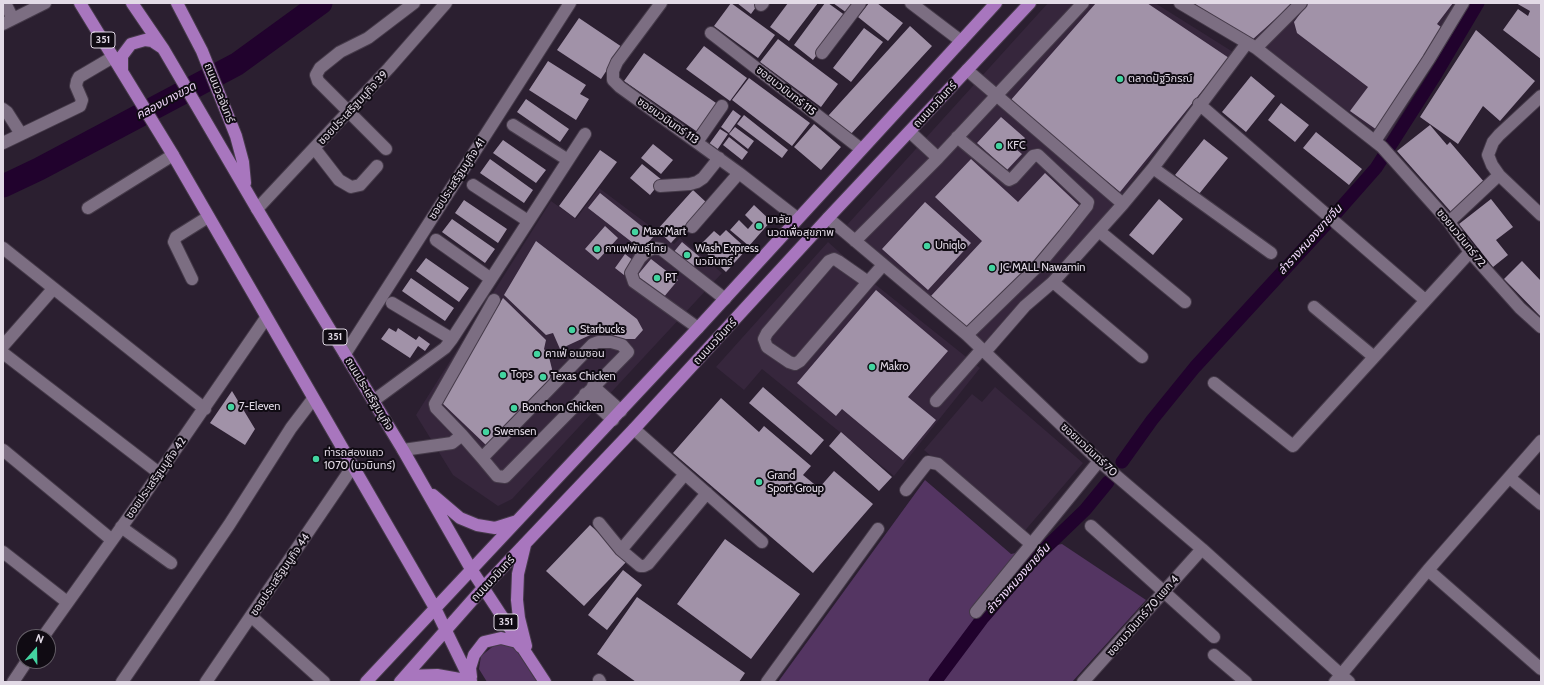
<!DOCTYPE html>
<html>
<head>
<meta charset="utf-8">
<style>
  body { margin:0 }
  #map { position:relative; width:1544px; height:685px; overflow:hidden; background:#2b1f30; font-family:Cabin,sans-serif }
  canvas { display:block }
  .frame { position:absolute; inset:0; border:4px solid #e2dae6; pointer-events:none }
  .north { position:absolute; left:16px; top:629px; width:40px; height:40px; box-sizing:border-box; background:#100b13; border:1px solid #645e67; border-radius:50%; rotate:20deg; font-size:11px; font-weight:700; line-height:16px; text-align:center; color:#e2dae6 }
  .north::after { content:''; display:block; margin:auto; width:14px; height:18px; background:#43d4a0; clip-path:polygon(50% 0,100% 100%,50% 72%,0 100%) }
</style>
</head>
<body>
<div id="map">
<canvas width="1544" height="685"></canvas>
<div class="frame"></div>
<div class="north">N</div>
</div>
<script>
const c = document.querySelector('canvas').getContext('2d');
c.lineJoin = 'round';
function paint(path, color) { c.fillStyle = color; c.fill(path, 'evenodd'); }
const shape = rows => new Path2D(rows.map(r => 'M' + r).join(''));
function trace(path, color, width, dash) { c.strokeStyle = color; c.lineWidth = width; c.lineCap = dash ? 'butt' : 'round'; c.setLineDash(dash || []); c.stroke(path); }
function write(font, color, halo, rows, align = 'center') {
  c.font = font + ' Cabin,"Noto Sans Thai",sans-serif'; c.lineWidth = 4; c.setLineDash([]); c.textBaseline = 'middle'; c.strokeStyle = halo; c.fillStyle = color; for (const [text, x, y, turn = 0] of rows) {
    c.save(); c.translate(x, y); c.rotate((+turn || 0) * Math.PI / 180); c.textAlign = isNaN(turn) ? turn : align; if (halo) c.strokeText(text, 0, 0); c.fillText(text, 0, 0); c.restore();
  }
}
const built = shape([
  [1048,3,1155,3,1233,52,1116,202,1052,279,984,345,847,225],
  [1191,3,1470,3,1386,140,1262,46],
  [599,188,674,244,680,238,722,273,512,499,498,506,453,475,416,415,551,201,576,219],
  [828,242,876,285,980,368,894,476,762,369,744,390,716,367],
  [995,387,1083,463,1022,534,924,450,972,394,982,402]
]);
const green = shape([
  [925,480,1011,554,1062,544,1146,600,1072,682,778,682],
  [504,642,515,648,537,682,487,682,479,669,481,656,496,644]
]);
const canal = shape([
  [1122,462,1152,420,1195,367,1330,220,1376,168,1436,74,1478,3],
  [935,682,982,619,1033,560,1085,510,1108,482]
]);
const river = shape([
  [3,186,39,169,237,64,321,3]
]);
const building = shape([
  [731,3,775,35,758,58,714,26],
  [737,3,759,3,751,14],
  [788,3,818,3,789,41,770,27],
  [825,3,828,3,846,16,813,60,794,45],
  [833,3,855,3,847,13],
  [869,3,877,3,903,23,888,41,858,17],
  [1096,3,1147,3,1229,58,1120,192,1010,101],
  [1193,3,1293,3,1252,40],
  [1308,3,1453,3,1437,24,1445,30,1377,130,1350,111,1368,87,1297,33,1294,22],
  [1516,3,1541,3,1541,59,1503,30,1518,9,1528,16,1530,11],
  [579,18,622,47,601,79,557,50],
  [910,26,932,46,850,135,828,116],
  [864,28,883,42,851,82,833,68],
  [1476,30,1535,81,1500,121,1483,106,1458,144,1420,117],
  [778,39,838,84,821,107,760,62],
  [704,46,747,78,730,101,686,69],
  [644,53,719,105,699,133,624,81],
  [548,61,586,85,580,94,589,99,576,120,529,90],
  [1251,76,1275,96,1246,132,1222,112],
  [749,78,810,123,792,146,732,100],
  [526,99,569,129,560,142,517,112],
  [1281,103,1309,125,1295,142,1268,120],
  [733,110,741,116,729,133,721,127],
  [744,115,788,150,782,158,737,124],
  [1001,117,1025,138,1016,149,1022,154,1007,170,977,143],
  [814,124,841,147,821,170,794,147],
  [1430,125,1447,145,1450,142,1485,183,1452,213,1397,151],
  [735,127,754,141,748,149,729,134],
  [720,129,728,134,715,153,707,147],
  [1316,132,1362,169,1349,185,1303,148],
  [729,137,748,152,742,160,723,145],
  [1204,139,1228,158,1199,194,1175,175],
  [503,140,546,170,536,183,493,153],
  [653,144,673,160,661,174,641,158],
  [600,150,617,162,575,218,559,206],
  [490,159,533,190,524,203,480,173],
  [971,159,1018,202,1045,173,1083,209,970,331,931,296,982,241,935,197],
  [642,164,662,180,650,195,630,178],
  [693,190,707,203,671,243,657,230],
  [600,193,654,236,642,250,588,208],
  [1159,199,1183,219,1153,255,1129,235],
  [1491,199,1513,227,1496,240,1508,255,1493,267,1459,224],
  [464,200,507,229,498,243,455,213],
  [925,202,971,243,928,290,882,249],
  [754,205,771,221,749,246,730,230,739,220,748,229,753,223,745,215],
  [452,219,495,249,485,263,442,232],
  [605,226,618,238,598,260,585,249],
  [726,230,747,249,726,272,699,246,714,231,720,236],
  [536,241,637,319,643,330,635,339,622,339,601,330,560,349,553,333,546,335,504,295],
  [682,242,701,258,692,268,673,253],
  [625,254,634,261,624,275,615,268],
  [426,258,469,288,459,302,416,271],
  [651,259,678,280,663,298,636,277],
  [1522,261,1541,281,1541,317,1504,279],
  [411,278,454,308,445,321,402,291],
  [876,290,948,351,908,397,936,420,903,460,842,409,836,416,797,383],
  [503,298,546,340,544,349,549,357,552,369,549,381,486,445,440,401],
  [389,328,396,332,398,328,416,340,419,336,430,344,425,351,418,346,410,358,381,339],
  [763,387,824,440,811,455,749,403],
  [232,391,255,429,245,445,210,423],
  [721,398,759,432,764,426,811,466,803,475,819,488,834,471,873,504,813,573,673,453],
  [841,432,892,477,879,491,829,446],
  [590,525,628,560,584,606,546,571],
  [725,539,800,594,751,659,677,604],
  [623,570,642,585,607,630,588,615],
  [637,597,745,673,739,682,636,682,597,654]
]);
const minor = shape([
  [5,3,13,19],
  [661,3,617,62,613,71,613,80,620,87,739,173,797,218],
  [911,3,961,41],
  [1180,3,1256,48,1382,147,1449,222,1470,252,1520,308,1541,327],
  [761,5,763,3],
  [3,24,45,3],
  [711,33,861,149],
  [1256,48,1301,3],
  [822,53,860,3],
  [967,70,1123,204],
  [1541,96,1499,135,1493,142,1488,155,1492,165,1499,175,1541,215],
  [1199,104,1327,215],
  [3,109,7,112,21,134],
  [513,125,568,160],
  [910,132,938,158,1083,3],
  [957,137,1009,180,1013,178,1033,156,1038,155,1088,202,1087,206,1064,235,1039,265,967,335],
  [1375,141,1429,59,1463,3],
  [697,142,722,106],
  [3,143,80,106,82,100,76,86,77,81,79,77,113,57],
  [315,149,339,180,351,187,360,185,377,166],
  [386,149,318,81,316,75,320,68,340,52,368,38,414,3],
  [1153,168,1271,253],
  [473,185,528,221],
  [660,186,690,184,697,182,703,178,719,158],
  [88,208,173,155],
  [257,209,389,68,446,3],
  [828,218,967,335,1099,461,1202,549,1349,682],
  [1449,222,1499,175],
  [1336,223,1425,300],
  [692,227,739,173],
  [1099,231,1185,302],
  [436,240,491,279],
  [855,241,938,158],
  [3,248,205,409],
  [192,279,174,242,176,237,208,217],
  [868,282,838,261,834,259,829,261,767,333,764,339,767,347,789,362,795,364,800,361,868,282,883,265],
  [1053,282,1142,357],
  [392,303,452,339],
  [1314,307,1374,357],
  [698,328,634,282,631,273,640,258,647,251,654,248,661,249,725,299],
  [3,346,53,289],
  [985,352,1025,306,1053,282,1123,204,1153,168,1247,43],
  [3,353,159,473],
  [345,354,570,3],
  [1214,383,1293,446,1470,252],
  [593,386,621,411],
  [585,394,613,420],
  [373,401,445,348,452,339,585,134],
  [936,401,982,349],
  [634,429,762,542],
  [3,450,112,540],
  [403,450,452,443,462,435],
  [482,458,593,344,598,342,611,342,622,345,628,352,505,477,497,476,482,458,462,435,436,408,435,404,494,300],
  [1510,478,1541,504],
  [906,490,928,462,938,464,1031,544],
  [599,523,621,550,640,566,644,566,648,564,707,493],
  [1091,526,1214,637],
  [121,527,171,563],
  [621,550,685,474],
  [3,552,67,602],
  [1428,570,1541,669],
  [976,612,1099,461],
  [252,617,324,682],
  [43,637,138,504,266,318],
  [1214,655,1246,682],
  [599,680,600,682],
  [13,682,27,661],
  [122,682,229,525,291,428,313,399],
  [206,682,353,466],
  [767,682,878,529],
  [1083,682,1202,549],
  [1335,682,1428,570,1541,441]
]);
const major = shape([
  [80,3,173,155,435,608,471,682],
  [132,3,164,50,257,209,403,450,471,569,545,682],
  [177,3,202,51,236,136,243,162,245,183],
  [122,71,122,56,131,44,145,40,152,41,161,47],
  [433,495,460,518,477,525,495,528,517,521],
  [525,545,518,574,517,600,519,618,526,646],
  [406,676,437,675,471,681],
  [471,677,470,668,474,655,484,642,501,638,517,642,521,647],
  [366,682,698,328,996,3],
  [400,682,483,588,634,429,828,218,1030,3]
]);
const markers = [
  [1120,79,4,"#43d4a0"],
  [999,146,4,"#43d4a0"],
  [759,226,4,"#43d4a0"],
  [635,232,4,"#43d4a0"],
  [927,246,4,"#43d4a0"],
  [597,249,4,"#43d4a0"],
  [687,255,4,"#43d4a0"],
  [992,268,4,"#43d4a0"],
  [657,278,4,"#43d4a0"],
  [572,330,4,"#43d4a0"],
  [537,354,4,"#43d4a0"],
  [872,367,4,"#43d4a0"],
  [503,375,4,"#43d4a0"],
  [543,377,4,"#43d4a0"],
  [231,407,4,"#43d4a0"],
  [514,408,4,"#43d4a0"],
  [486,432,4,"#43d4a0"],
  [316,459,4,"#43d4a0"],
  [759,482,4,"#43d4a0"]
];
const shields = [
  [103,40,24],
  [335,337,24],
  [506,622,24]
];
const shieldNames = [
  ["351",103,40],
  ["351",335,337],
  ["351",506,622]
];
const poiNames = [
  ["ตลาดปัฐวิกรณ์",1128,79],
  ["KFC",1007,146],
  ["มาลัย",767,220],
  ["นวดเพื่อสุขภาพ",767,233],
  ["Max Mart",643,232],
  ["Uniqlo",935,246],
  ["กาแฟพันธุ์ไทย",605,249],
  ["Wash Express",695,249],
  ["นวมินทร์",695,262],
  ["JC MALL Nawamin",1000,268],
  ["PT",665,278],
  ["Starbucks",580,330],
  ["คาเฟ่ อเมซอน",545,354],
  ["Makro",880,367],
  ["Tops",511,375],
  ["Texas Chicken",551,377],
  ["7-Eleven",239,407],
  ["Bonchon Chicken",522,408],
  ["Swensen",494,432],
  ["ท่ารถสองแถว",324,453],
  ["1070 (นวมินทร์)",324,466],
  ["Grand",767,476],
  ["Sport Group",767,489]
];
const streetNames = [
  ["ซอยนวมินทร์ 115",786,91,38],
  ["ถนนนวลจันทร์",219,93,68],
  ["ถนนนวมินทร์",935,105,-47],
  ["ซอยประเสริฐมนูกิจ 39",353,108,-47],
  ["ซอยนวมินทร์ 113",668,121,35],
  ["ซอยประเสริฐมนูกิจ 41",457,179,-57],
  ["ซอยนวมินทร์ 72",1461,238,51],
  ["ถนนนวมินทร์",715,342,-47],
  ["ถนนประเสริฐมนูกิจ",369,394,59],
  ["ซอยนวมินทร์ 70",1089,450,43],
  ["ซอยประเสริฐมนูกิจ 42",156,478,-55],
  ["ซอยประเสริฐมนูกิจ 44",280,575,-56],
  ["ถนนนวมินทร์",493,579,-47],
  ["ซอยนวมินทร์ 70 แยก 4",1143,616,-49]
];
const waterNames = [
  ["คลองบางขวด",166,101,-28],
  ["ลำรางหนองยายจีน",1310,240,-48],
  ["ลำรางหนองยายจีน",1018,579,-48]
];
paint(built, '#36263c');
paint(green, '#543562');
trace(canal, '#21022d', 13);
trace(river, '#21022d', 23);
paint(building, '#a192a8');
trace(minor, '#453a49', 14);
trace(major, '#453a49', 14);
trace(minor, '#7c6e82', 12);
trace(major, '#a876be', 12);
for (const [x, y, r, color] of markers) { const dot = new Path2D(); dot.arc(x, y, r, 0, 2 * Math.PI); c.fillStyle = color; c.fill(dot); trace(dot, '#100b13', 1.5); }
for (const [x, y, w] of shields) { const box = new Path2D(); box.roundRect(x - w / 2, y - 8, w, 16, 3); c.fillStyle = '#100b13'; c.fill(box); trace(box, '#e2dae6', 1); }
write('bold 10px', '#e2dae6', null, shieldNames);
write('11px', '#e2dae6', '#100b13', poiNames, 'left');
write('11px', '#e2dae6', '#100b13', streetNames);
write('italic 12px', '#f1d8fc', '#100b13', waterNames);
</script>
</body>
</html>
